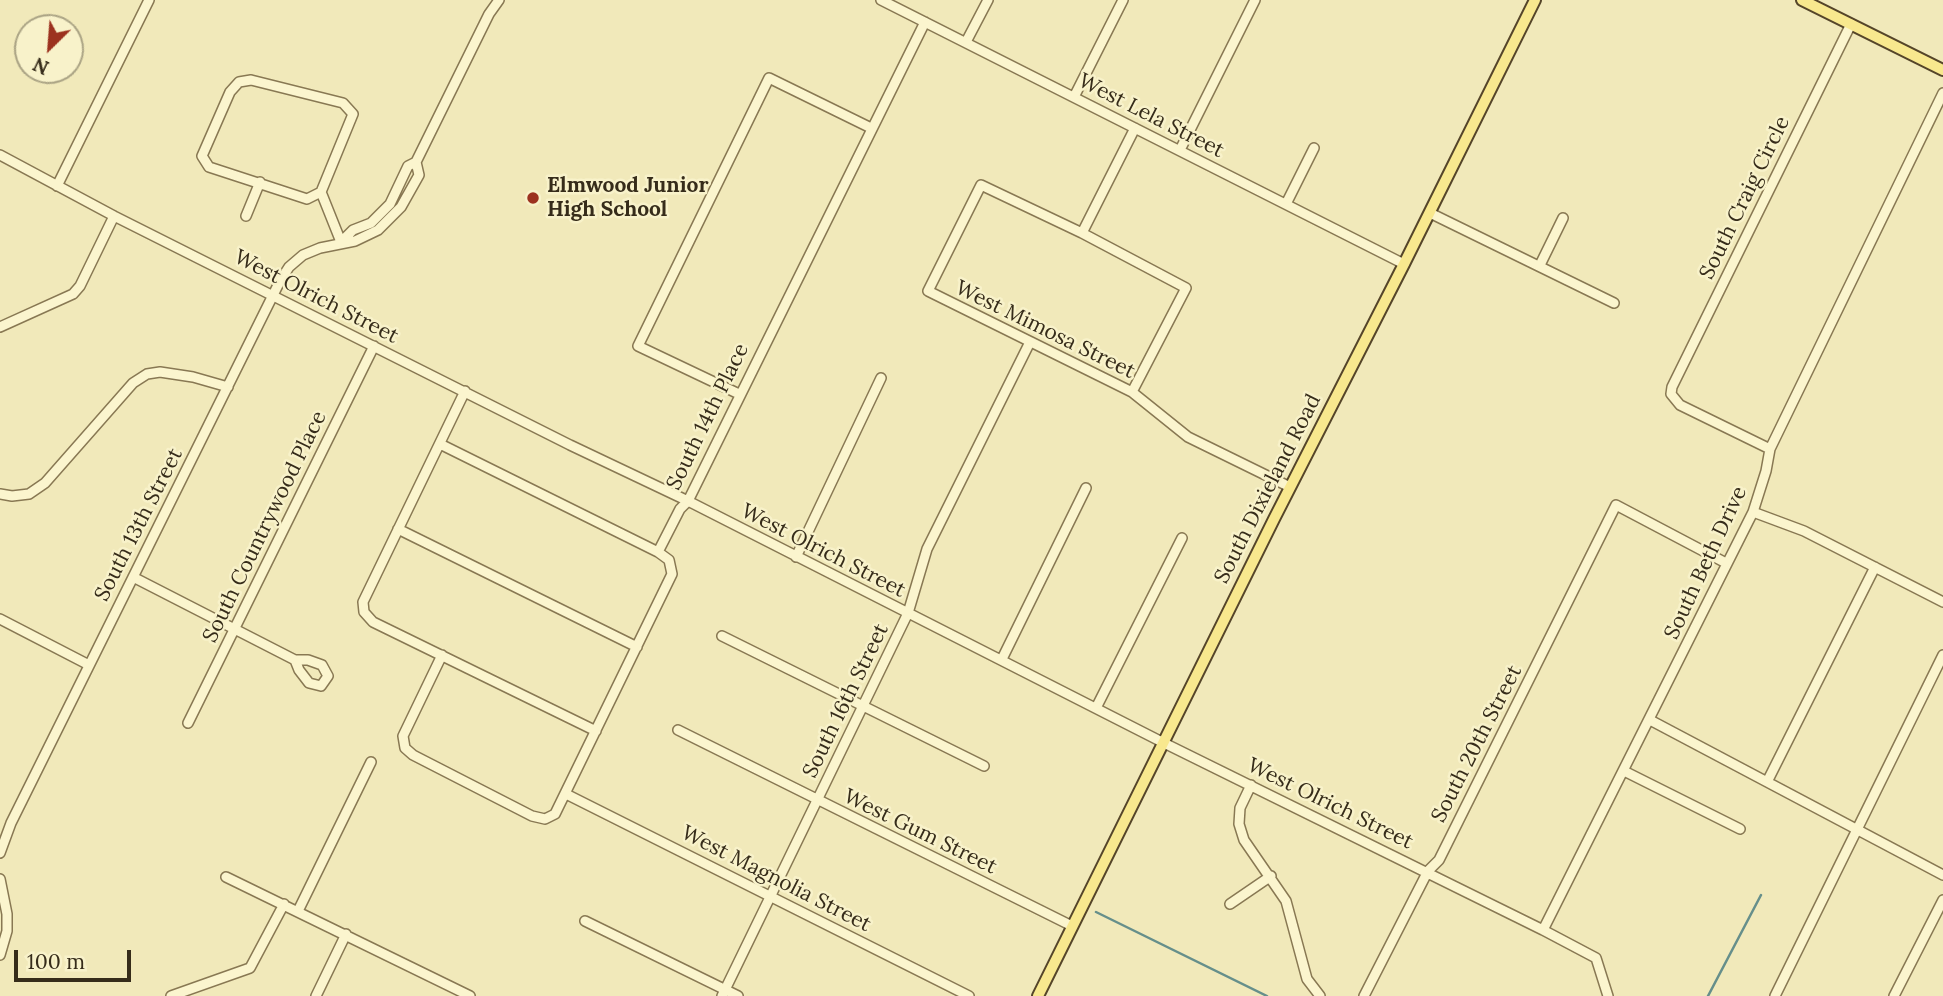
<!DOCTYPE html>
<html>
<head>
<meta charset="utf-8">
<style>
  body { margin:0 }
  #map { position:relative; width:1943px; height:996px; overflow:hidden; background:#f1e9ba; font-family:Lora,serif }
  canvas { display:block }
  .north { position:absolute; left:14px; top:14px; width:70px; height:70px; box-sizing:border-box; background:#f8f2ca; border:2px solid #aaa384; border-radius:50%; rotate:205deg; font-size:19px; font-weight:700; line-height:28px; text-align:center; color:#362c1a }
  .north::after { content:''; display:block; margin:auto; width:24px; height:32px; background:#9c321f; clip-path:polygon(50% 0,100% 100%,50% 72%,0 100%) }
  .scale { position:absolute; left:14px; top:950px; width:117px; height:32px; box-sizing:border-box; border:4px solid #362c1a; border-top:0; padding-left:9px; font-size:21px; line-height:24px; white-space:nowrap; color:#362c1a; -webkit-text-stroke:5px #f8f2ca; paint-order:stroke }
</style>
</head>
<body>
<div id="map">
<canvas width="1943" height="996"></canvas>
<div class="north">N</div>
<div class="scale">100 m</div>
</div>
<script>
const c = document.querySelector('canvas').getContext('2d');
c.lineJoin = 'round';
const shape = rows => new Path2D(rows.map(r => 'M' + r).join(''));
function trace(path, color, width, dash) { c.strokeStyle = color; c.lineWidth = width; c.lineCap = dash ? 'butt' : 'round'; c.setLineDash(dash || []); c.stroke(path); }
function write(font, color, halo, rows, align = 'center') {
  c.font = font + ' Lora,serif'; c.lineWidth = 5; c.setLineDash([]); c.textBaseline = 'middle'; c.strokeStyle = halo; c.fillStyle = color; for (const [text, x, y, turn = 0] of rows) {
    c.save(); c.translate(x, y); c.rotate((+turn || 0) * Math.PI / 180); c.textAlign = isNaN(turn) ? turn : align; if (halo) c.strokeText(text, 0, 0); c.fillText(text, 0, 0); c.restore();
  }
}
const stream = shape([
  [1096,912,1267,996],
  [1708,996,1761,895]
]);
const minor = shape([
  [881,0,1404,264],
  [966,42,988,0],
  [251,80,343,103,353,114,321,192,307,199,209,167,202,156,230,92,239,82,251,80],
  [1074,97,1123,0],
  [1180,150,1255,0],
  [0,155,114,216,570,445,688,501,1164,743,1543,930,1596,958,1608,996],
  [57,186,149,0],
  [321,192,341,242],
  [1286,204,1314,148],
  [1430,213,1614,303],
  [246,216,260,182],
  [1082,233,1135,128],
  [341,242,353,230,371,223,390,204,408,166,416,162,489,14,499,0],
  [1540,265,1563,218],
  [0,327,73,294,80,286,114,216],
  [465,391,363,602,364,612,373,622,596,731],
  [1132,392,1186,288,1082,233,981,185,928,291,1132,392,1188,437,1290,487],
  [739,394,638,346,769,78,871,128],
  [440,444,658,552],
  [1770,449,1680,405,1671,394,1672,387,1851,24],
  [0,494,12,496,29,494,45,483,133,383,147,374,160,372,193,377,228,387],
  [1753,512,1804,531,1943,602],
  [398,529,637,647],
  [796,557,881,378],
  [133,577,295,660,308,660,322,665,328,676,321,686,309,683,299,670,295,660],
  [0,619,89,665],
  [722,636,984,766],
  [442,655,403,736,405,748,413,755,532,816,545,819,555,814,672,574,669,560,658,552,680,509,688,501,925,22],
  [1002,659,1086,488],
  [1096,708,1182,538],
  [1650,720,1943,875],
  [188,723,374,346],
  [678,730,1072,926],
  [1624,771,1740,829],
  [1767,782,1875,567],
  [1251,785,1240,808,1239,824,1244,840,1286,901,1307,979,1320,996],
  [566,794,969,996],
  [0,853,11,823,280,281,289,267,303,255,320,248,355,241,378,230,401,207,419,175,416,162],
  [226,877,470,996],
  [0,879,7,914,7,931,0,955],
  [1230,904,1271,876],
  [298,911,371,762],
  [585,921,738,996],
  [1543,930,1753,512,1766,471,1770,449,1943,93],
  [171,996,250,968,284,904],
  [316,996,346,934],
  [722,996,908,613,927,549,1030,342],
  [1364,996,1428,871,1439,860,1616,505,1726,563],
  [1775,996,1943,655],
  [1894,996,1943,900]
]);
const major = shape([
  [1802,0,1943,70],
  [1038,996,1274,519,1404,264,1535,0]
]);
const markers = [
  [533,198,7,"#9c321f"]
];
const streetNames = [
  ["West Lela Street",1151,116,27],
  ["South Craig Circle",1745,198,-64],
  ["West Olrich Street",316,297,27],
  ["West Mimosa Street",1045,330,26],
  ["South 14th Place",708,417,-64],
  ["South Dixieland Road",1268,489,-63],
  ["South 13th Street",139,525,-63],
  ["South Countrywood Place",265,527,-64],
  ["West Olrich Street",823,551,27],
  ["South Beth Drive",1706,563,-65],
  ["South 16th Street",846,701,-64],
  ["South 20th Street",1477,744,-63],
  ["West Olrich Street",1330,804,26],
  ["West Gum Street",920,832,26],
  ["West Magnolia Street",776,879,27]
];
const poiNames = [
  ["Elmwood Junior",547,186],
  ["High School",547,210]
];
trace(stream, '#668f8b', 2.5);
trace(minor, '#887853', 12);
trace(major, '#554529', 14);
trace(minor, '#fbf5ce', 9);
trace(major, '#f8e88e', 10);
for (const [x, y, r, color] of markers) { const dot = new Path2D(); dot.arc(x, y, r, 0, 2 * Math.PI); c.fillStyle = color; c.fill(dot); trace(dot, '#f8f2ca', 2.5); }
write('21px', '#362c1a', '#f8f2ca', streetNames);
write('bold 21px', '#362c1a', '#f8f2ca', poiNames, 'left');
</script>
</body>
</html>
